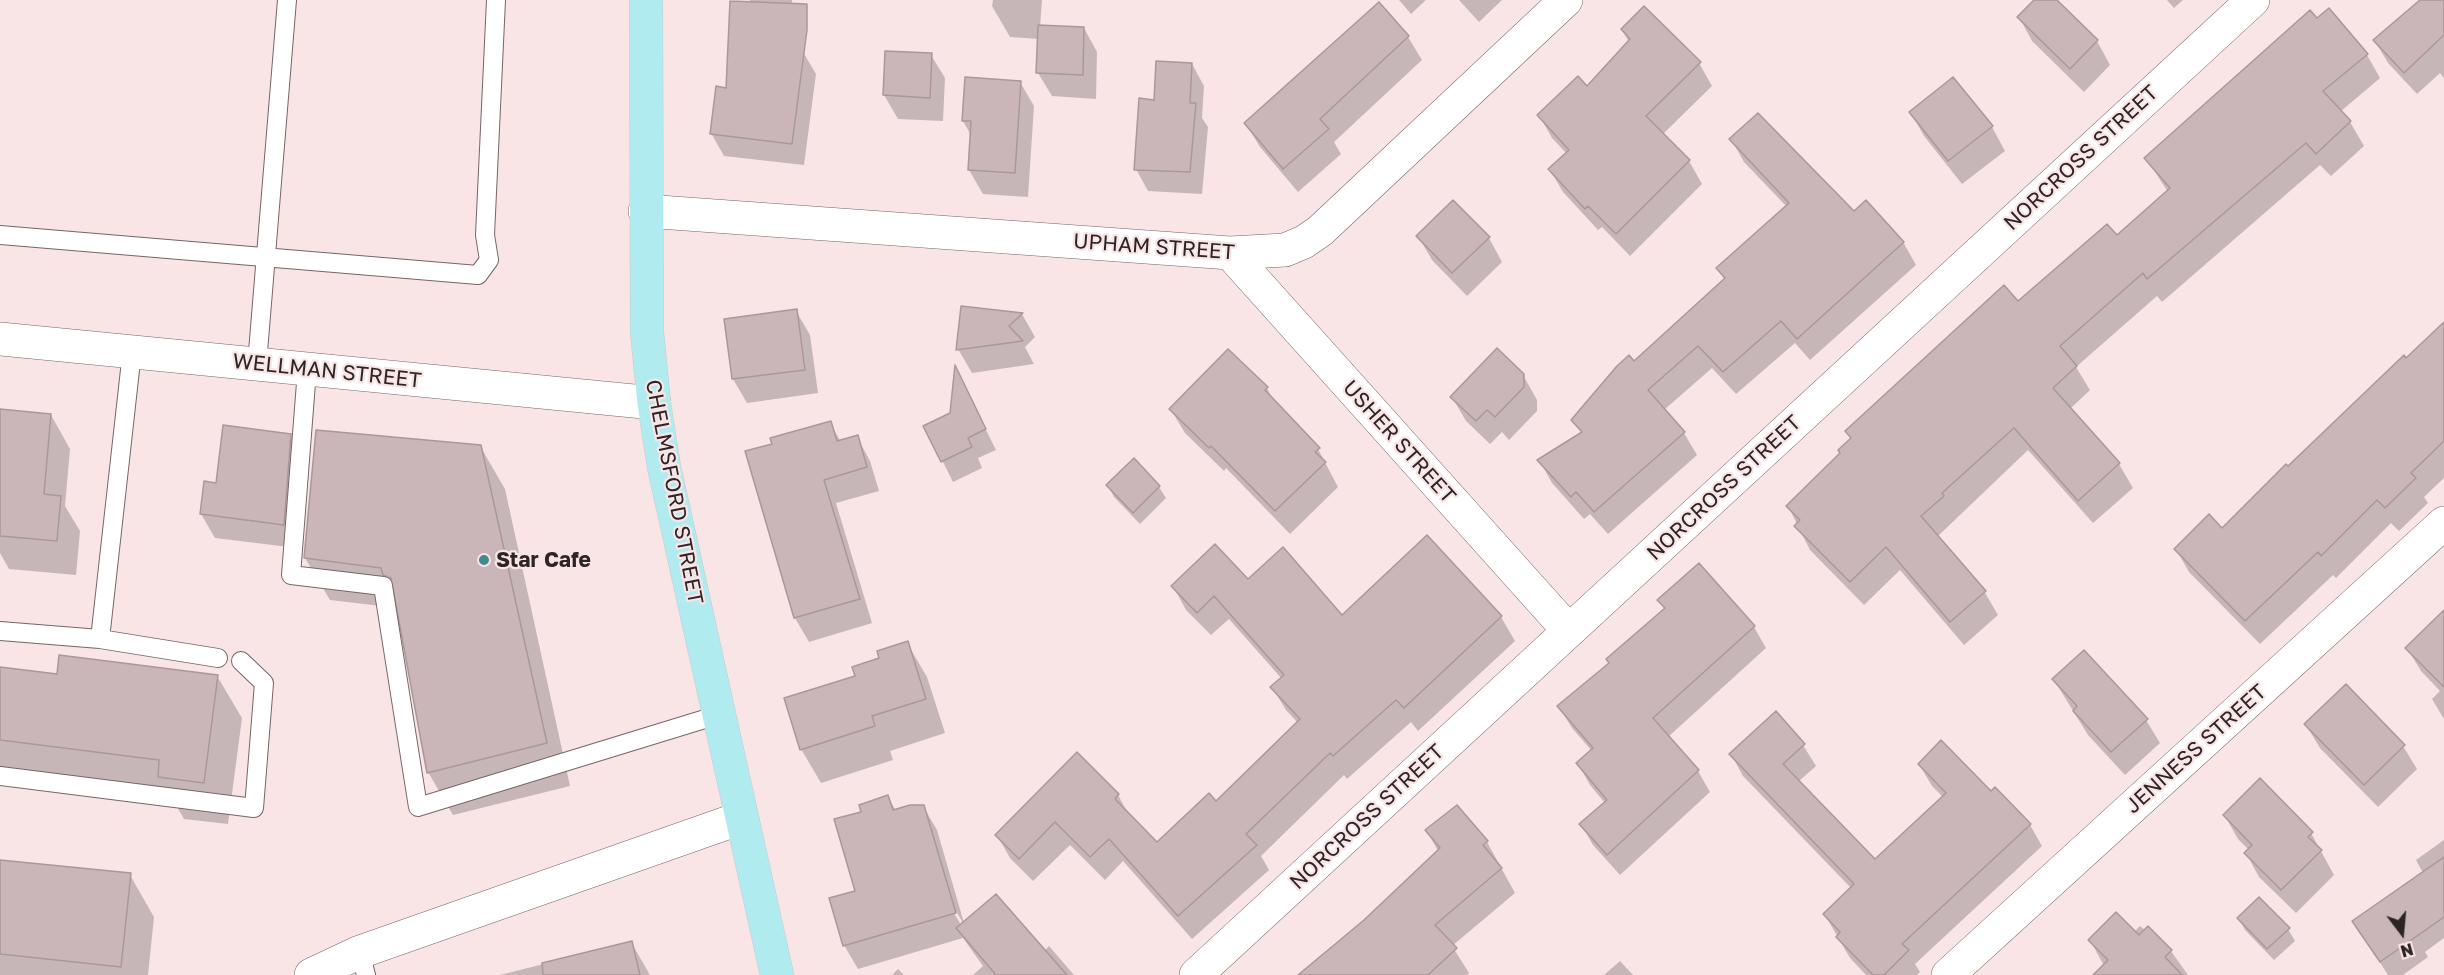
<!DOCTYPE html>
<html>
<head>
<meta charset="utf-8">
<style>
  body { margin:0 }
  #map { position:relative; width:2444px; height:975px; overflow:hidden; background:#f9e4e6; font-family:"Golos Text",sans-serif }
  canvas { display:block }
  .north { position:absolute; left:2372px; top:903px; width:60px; height:60px; -webkit-text-stroke:4px #f9e4e6; paint-order:stroke; rotate:164deg; font-size:16px; font-weight:700; line-height:24px; text-align:center; color:#2c2425 }
  .north::after { content:''; display:block; margin:auto; width:21px; height:27px; background:#2c2425; clip-path:polygon(50% 0,100% 100%,50% 72%,0 100%) }
</style>
</head>
<body>
<div id="map">
<canvas width="2444" height="975"></canvas>
<div class="north">N</div>
</div>
<script>
const c = document.querySelector('canvas').getContext('2d');
c.lineJoin = 'round';
function paint(path, color) { c.fillStyle = color; c.fill(path, 'evenodd'); }
const shape = rows => new Path2D(rows.map(r => 'M' + r).join(''));
function trace(path, color, width, dash) { c.strokeStyle = color; c.lineWidth = width; c.lineCap = dash ? 'butt' : 'round'; c.setLineDash(dash || []); c.stroke(path); }
function write(font, color, halo, rows, align = 'center') {
  c.font = font + ' "Golos Text",sans-serif'; c.lineWidth = 4.5; c.setLineDash([]); c.textBaseline = 'middle'; c.strokeStyle = halo; c.fillStyle = color; for (const [text, x, y, turn = 0] of rows) {
    c.save(); c.translate(x, y); c.rotate((+turn || 0) * Math.PI / 180); c.textAlign = isNaN(turn) ? turn : align; if (halo) c.strokeText(text, 0, 0); c.fillText(text, 0, 0); c.restore();
  }
}
const shadow = shape([
  [750,0,792,0,795,51,803,52,816,74,804,165,724,156,711,133,728,89],
  [993,0,1042,0,1040,27,1084,28,1097,52,1096,99,1052,96,1038,73,1039,39,1010,37,992,6],
  [1399,0,1426,0,1411,14],
  [1459,0,1502,0,1479,22],
  [2036,0,2055,0,2097,41,2110,65,2084,92,2032,41,2019,17],
  [2167,0,2183,0,2174,8],
  [2422,0,2444,0,2444,78,2440,73,2417,94,2388,63,2375,41],
  [2317,20,2367,55,2380,78,2340,112,2350,122,2364,146,2331,176,2320,165,2162,302,2157,296,2076,367,2090,390,2070,409,2119,464,2133,488,2093,523,2028,450,1937,537,1984,591,1998,615,1964,645,1900,570,1864,605,1810,550,1788,506,2018,303,2117,238,2168,192,2146,158],
  [1622,30,1699,63,1712,86,1663,134,1689,161,1702,184,1630,256,1602,227,1598,230,1563,192,1550,170,1567,154,1552,138,1539,115,1587,88,1629,42],
  [1408,37,1422,60,1334,142,1341,154,1298,192,1260,147,1246,124],
  [931,55,945,78,943,121,898,119,884,95],
  [1192,64,1204,86,1202,118,1208,127,1202,194,1148,191,1136,169,1155,101],
  [1020,82,1034,106,1028,197,983,194,969,170,971,135,963,121],
  [1911,113,1992,127,2005,151,1962,184,1924,136],
  [1731,139,1903,242,1916,265,1810,360,1795,343,1736,394,1712,368,1664,410,1684,433,1697,455,1608,534,1590,514,1584,519,1552,483,1539,460,1582,434,1573,420,1725,281,1718,268,1787,207,1744,162],
  [1418,236,1489,238,1502,262,1467,296,1432,260],
  [796,311,810,335,818,393,747,403,733,379],
  [1022,314,1035,337,1025,347,1034,364,972,373,958,349],
  [2444,324,2444,478,2424,497,2428,503,2399,531,2391,523,2336,578,2333,575,2260,644,2189,572,2176,549,2222,530],
  [1228,351,1267,388,1274,402,1318,449,1338,487,1290,534,1226,468,1224,471,1185,433,1171,410],
  [956,370,996,450,978,458,982,468,953,482,925,426,952,414],
  [1523,375,1537,400,1537,411,1509,440,1502,432,1490,444,1466,421,1452,397],
  [0,411,51,415,70,449,65,506,80,531,76,575,9,569,0,553],
  [830,423,841,442,857,437,870,461,879,491,836,503,872,623,809,642,795,618,747,453],
  [316,432,480,446,505,489,570,786,453,815,428,772,398,608,330,600,305,558],
  [290,435,304,459,297,548,215,538,201,514],
  [1108,486,1159,487,1166,498,1140,524,1114,497],
  [1427,538,1501,617,1515,641,1418,731,1411,722,1347,779,1344,775,1261,856,1269,870,1192,939,1123,861,1105,880,1070,845,1033,881,1010,858,997,835,1118,795,1130,817,1157,844,1216,803,1298,723,1286,710,1272,687,1282,679,1229,619,1211,635,1186,610,1173,586,1248,581,1342,617],
  [1699,565,1754,627,1766,648,1668,737,1698,771,1710,792,1620,875,1593,845,1581,824,1605,803,1590,785,1578,763,1592,751,1572,728,1559,707,1610,664,1665,610,1659,601],
  [2444,612,2444,719,2432,699,2440,691,2421,671,2407,648],
  [907,643,927,677,945,733,890,751,893,760,821,783,801,749,857,677],
  [0,668,58,675,217,676,242,718,228,824,184,819,173,800,0,779],
  [2054,680,2146,720,2160,743,2125,775,2088,735],
  [2306,725,2403,746,2417,769,2378,807,2320,748],
  [1803,745,1816,766,1798,782,1875,861,1943,797,1932,786,1919,764,1991,793,2030,825,2042,846,1915,964,1920,972,1917,975,1866,975,1850,958,1825,915,1851,888,1743,776,1731,754],
  [888,797,896,811,923,806,937,830,964,923,1044,951,1049,946,1074,975,973,975,983,966,963,938,858,969,844,945,857,892,863,813],
  [953,906,963,923,961,925,951,908],
  [2225,816,2311,833,2334,875,2296,913,2259,877,2246,853,2249,850,2238,839],
  [1427,831,1487,842,1515,893,1452,946,1469,973,1467,975,1408,975,1378,943,1365,919,1438,851],
  [2444,840,2444,938,2425,952,2428,957,2403,975,2388,975,2354,922,2423,873,2416,860],
  [0,861,130,875,154,917,148,975,0,975],
  [2239,919,2288,929,2295,941,2274,960,2245,930],
  [2140,926,2171,951,2188,975,2109,975,2090,940,2134,932],
  [631,942,650,975,500,975],
  [1620,961,1633,975,1604,975],
  [898,969,904,975,892,975]
]);
const building = shape([
  [2034,0,2057,0,2098,40,2070,69,2017,17,2034,0],
  [2420,0,2444,0,2444,35,2404,73,2373,40,2420,0],
  [730,1,807,4,807,30,792,144,710,134,716,86,726,88,730,1],
  [1379,2,1409,36,1320,119,1329,129,1283,169,1244,123,1379,2],
  [1644,6,1701,62,1646,116,1690,160,1616,234,1588,206,1585,209,1548,169,1569,150,1537,115,1578,76,1587,86,1630,39,1621,29,1644,6],
  [2329,8,2368,54,2323,91,2351,121,2316,154,2306,143,2147,279,2143,273,2060,346,2077,366,2053,388,2120,463,2078,501,2014,428,1942,493,1944,496,1921,516,1986,591,1950,622,1886,547,1850,582,1794,526,1800,520,1786,506,1840,453,1838,450,1851,438,1845,431,2004,285,2018,301,2107,224,2117,235,2170,188,2144,158,2310,10,2317,18,2329,8],
  [1038,25,1084,27,1083,75,1036,73,1038,25],
  [885,51,932,53,930,98,883,95,885,51],
  [1156,61,1192,63,1190,103,1196,103,1190,172,1134,170,1139,98,1154,100,1156,61],
  [965,77,1021,81,1015,173,968,170,971,121,962,121,965,77],
  [1953,77,1993,126,1948,161,1909,112,1953,77],
  [1758,113,1854,211,1866,200,1904,242,1797,339,1781,321,1723,372,1698,346,1648,390,1685,432,1594,512,1576,492,1571,497,1537,460,1582,432,1571,420,1617,366,1629,355,1634,361,1725,278,1716,268,1789,203,1729,139,1758,113],
  [1453,200,1490,237,1452,273,1416,236,1453,200],
  [961,306,1023,313,1009,326,1023,341,956,350,961,306],
  [797,309,805,370,732,379,724,319,797,309],
  [2444,322,2444,441,2411,473,2416,478,2385,508,2377,500,2321,556,2318,552,2245,621,2174,549,2209,514,2222,528,2286,464,2288,466,2404,355,2406,358,2444,322],
  [1497,348,1524,374,1524,387,1495,417,1487,410,1476,421,1450,397,1497,348],
  [1228,349,1268,387,1265,390,1320,448,1315,452,1326,462,1275,511,1211,446,1209,448,1169,409,1228,349],
  [955,365,986,429,968,438,972,447,941,462,923,426,950,413,955,365],
  [0,409,51,414,44,494,61,496,57,541,0,536,0,409],
  [831,421,837,441,858,435,867,467,824,480,860,599,794,618,745,451,772,444,770,438,831,421],
  [223,425,291,434,284,525,200,514,204,481,216,483,223,425],
  [316,430,481,445,547,743,427,773,391,578,383,575,381,568,304,558,316,430],
  [1134,458,1160,486,1133,513,1106,485,1134,458],
  [1427,535,1502,616,1404,708,1396,700,1333,756,1330,753,1246,834,1257,845,1178,916,1109,839,1090,857,1055,822,1019,859,995,835,1077,752,1119,794,1115,799,1157,842,1209,793,1216,801,1300,719,1270,687,1284,675,1214,596,1197,613,1171,586,1215,544,1248,579,1283,547,1342,615,1427,535],
  [1699,563,1755,626,1653,718,1699,770,1607,855,1579,824,1607,800,1576,763,1593,748,1557,706,1609,663,1606,659,1665,608,1657,600,1699,563],
  [2444,610,2444,687,2405,648,2444,610],
  [908,641,926,699,872,716,875,726,800,750,784,698,855,676,852,667,879,658,877,651,908,641],
  [2084,650,2148,719,2111,752,2073,711,2077,706,2052,679,2084,650],
  [59,655,218,675,204,783,158,777,159,760,0,740,0,667,57,674,59,655],
  [2346,684,2405,745,2364,785,2304,724,2346,684],
  [1776,711,1805,744,1783,764,1875,859,1946,793,1918,764,1941,740,1991,791,1995,787,2031,824,1902,944,1909,950,1884,975,1873,975,1836,937,1840,932,1823,914,1854,884,1729,754,1776,711],
  [2260,778,2313,832,2308,837,2322,850,2281,890,2244,853,2252,845,2223,815,2260,778],
  [888,795,893,810,910,805,924,805,956,913,843,946,829,898,855,891,834,819,861,812,859,805,888,795],
  [1457,805,1488,841,1483,845,1502,868,1435,925,1457,948,1428,975,1298,975,1364,920,1440,848,1425,830,1457,805],
  [2444,857,2444,917,2380,962,2352,921,2444,857],
  [0,860,131,873,121,967,0,954,0,860],
  [996,894,1067,975,996,975,956,928,996,894],
  [2259,897,2290,928,2267,949,2237,918,2259,897],
  [2116,912,2139,935,2148,926,2172,950,2165,957,2182,975,2093,975,2108,960,2088,940,2116,912],
  [632,941,640,975,543,975,542,963,632,941]
]);
const service = shape([
  [0,235,478,275,489,260,485,235,496,0],
  [257,364,287,0],
  [307,370,291,575,383,586,418,807,718,715],
  [0,631,100,639,132,352],
  [100,639,218,658],
  [0,776,254,808,264,683,241,661],
  [360,952,366,975]
]);
const minor = shape([
  [645,211,1230,253,1285,250,1304,242,1320,231,1566,0],
  [1230,253,1569,631],
  [0,339,654,403],
  [311,975,360,952,741,818],
  [1196,975,2253,0],
  [1948,975,2444,523]
]);
const primary = shape([
  [646,0,647,332,654,403,664,467,777,975]
]);
const markers = [
  [484,560,6,"#428a8f"]
];
const streetNames = [
  ["NORCROSS STREET",2081,158,-43],
  ["UPHAM STREET",1154,247,4],
  ["WELLMAN STREET",327,371,6],
  ["USHER STREET",1399,442,48],
  ["NORCROSS STREET",1724,488,-43],
  ["CHELMSFORD STREET",674,492,79],
  ["JENNESS STREET",2196,749,-42],
  ["NORCROSS STREET",1367,817,-43]
];
const poiNames = [
  ["Star Cafe",496,560]
];
paint(shadow, '#0003');
paint(building, '#cab5b8');
trace(building, '#ab979a', 1.5);
trace(service, '#776567', 20);
trace(minor, '#776567', 34);
trace(primary, '#cccacb', 34);
trace(service, '#fff', 18);
trace(minor, '#fff', 33);
trace(primary, '#afebef', 33);
for (const [x, y, r, color] of markers) { const dot = new Path2D(); dot.arc(x, y, r, 0, 2 * Math.PI); c.fillStyle = color; c.fill(dot); trace(dot, '#f9e4e6', 2); }
write('21px', '#2c2425', '#f9e4e6', streetNames);
write('bold 21px', '#2c2425', '#f9e4e6', poiNames, 'left');
</script>
</body>
</html>
